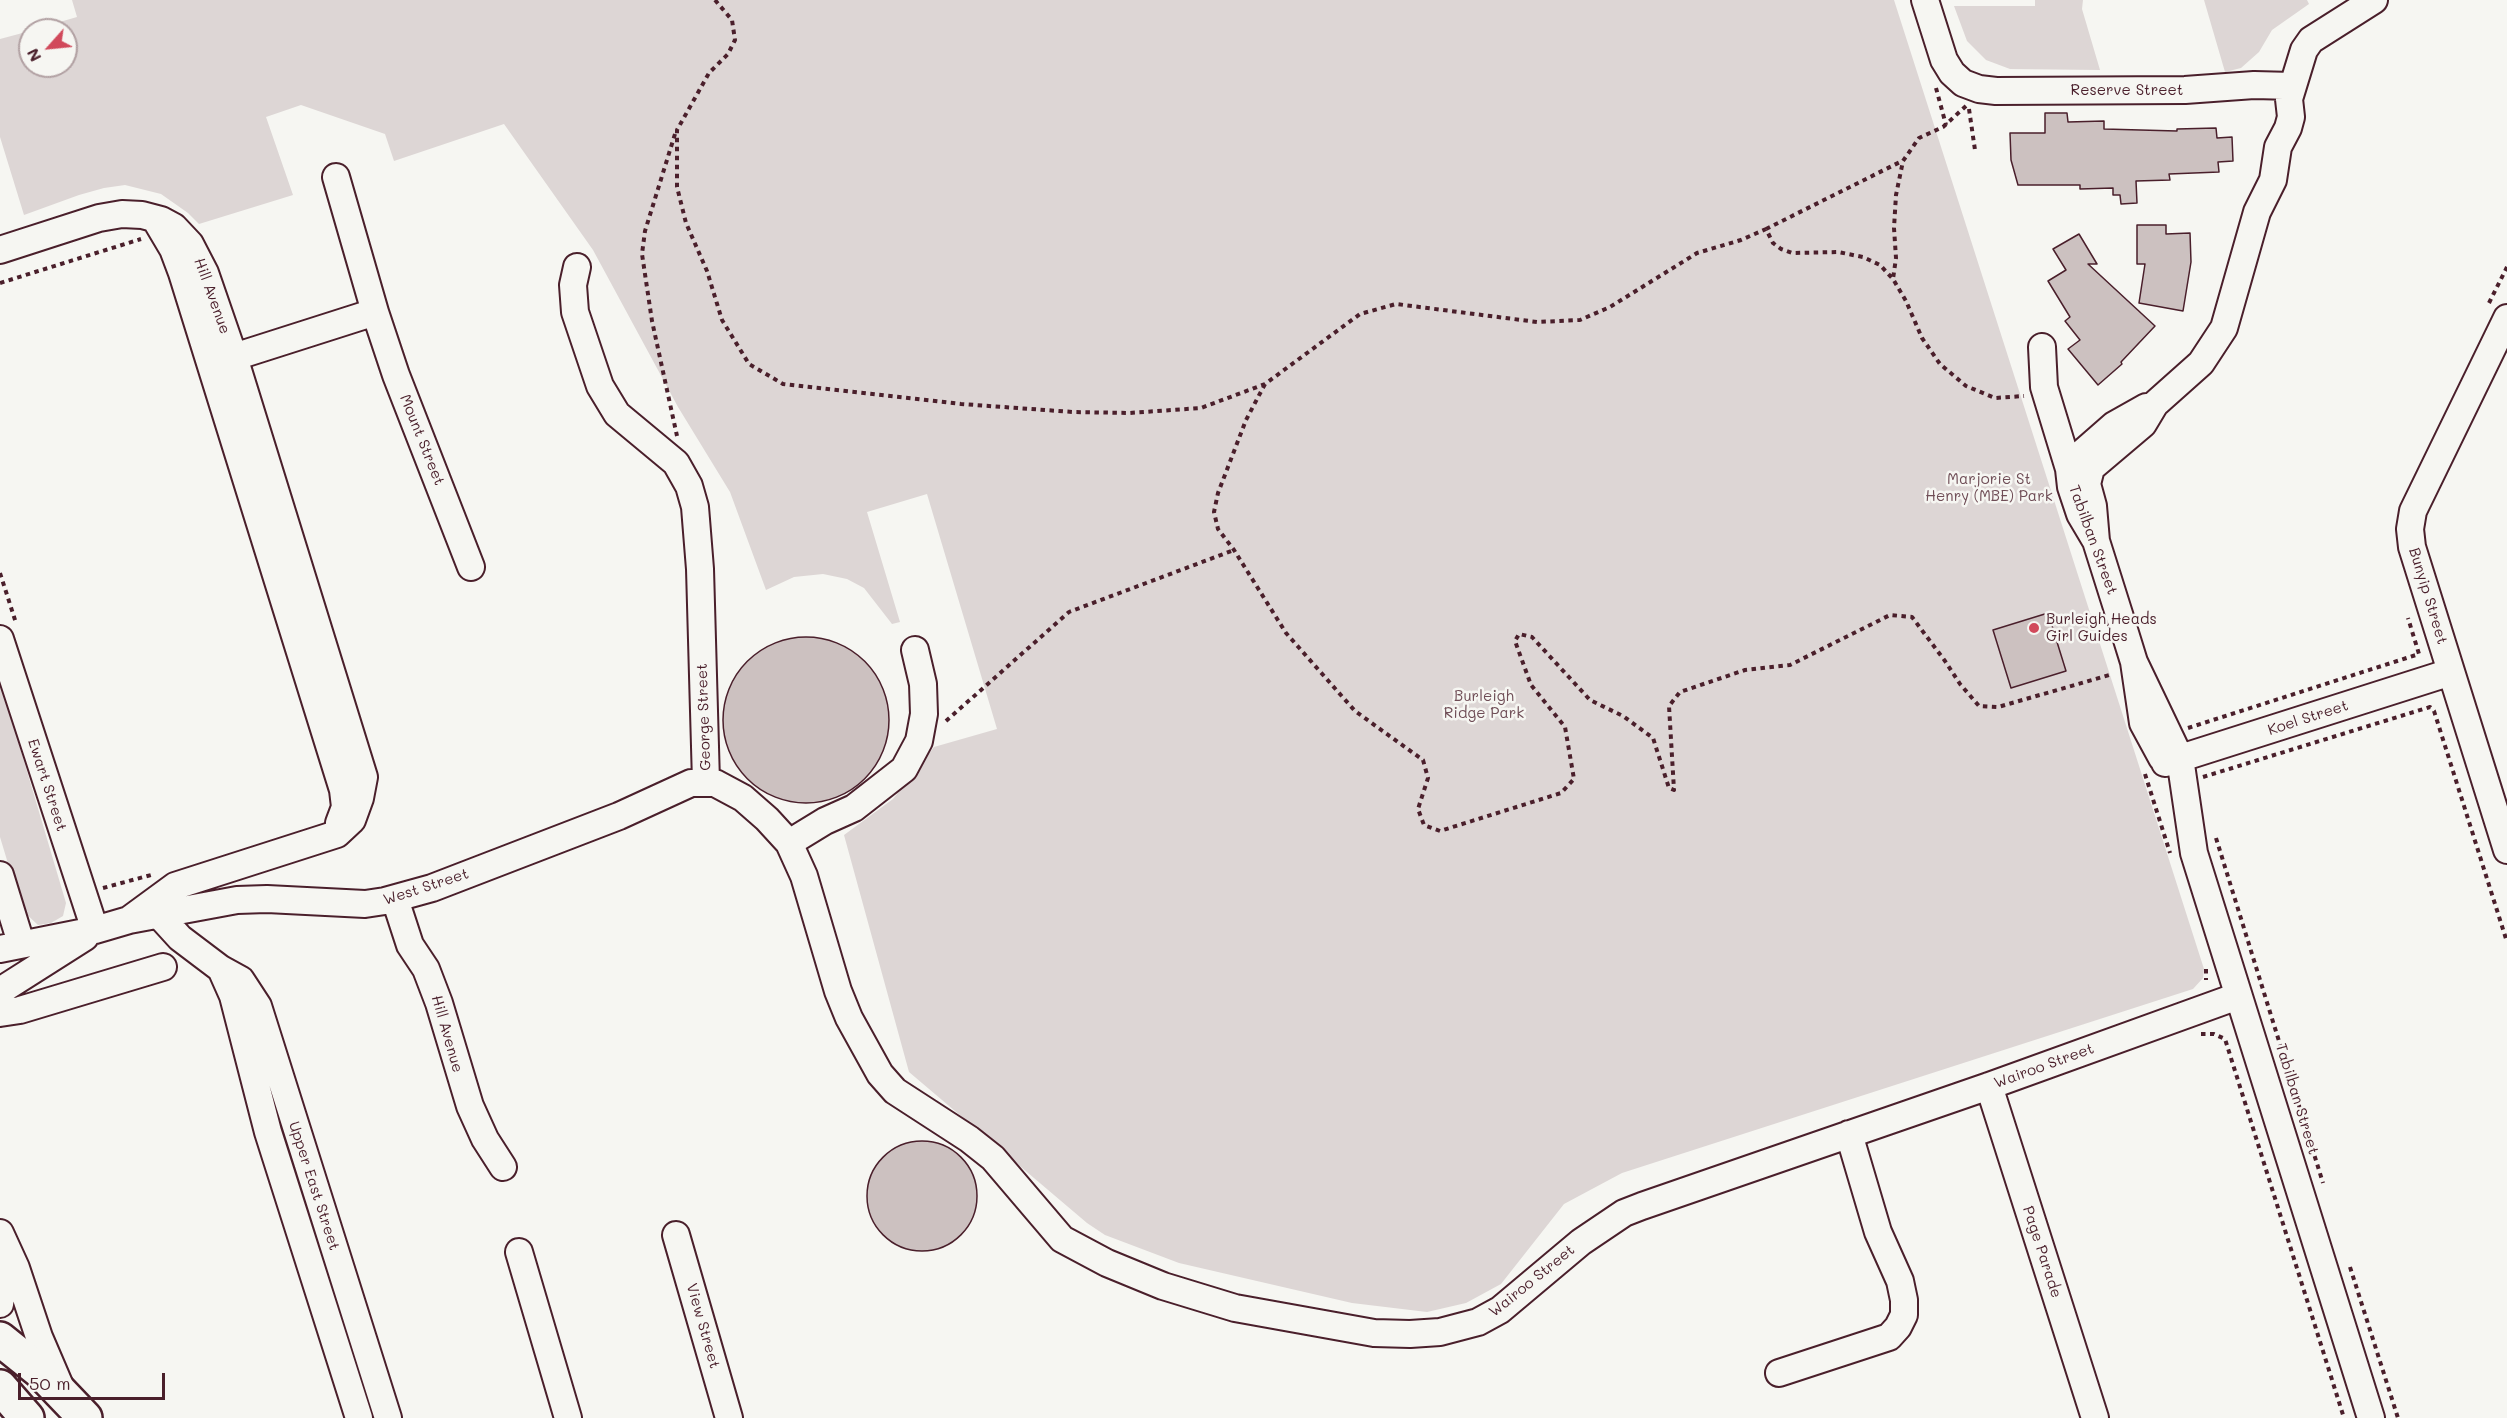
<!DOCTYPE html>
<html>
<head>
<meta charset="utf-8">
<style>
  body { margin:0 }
  #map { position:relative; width:2507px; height:1418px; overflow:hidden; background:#f6f6f2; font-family:Mali,sans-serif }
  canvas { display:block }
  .north { position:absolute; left:18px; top:18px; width:60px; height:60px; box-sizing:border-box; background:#f6f6f2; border:2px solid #b1a0a2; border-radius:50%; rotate:243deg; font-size:16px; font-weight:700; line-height:24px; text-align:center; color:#4a1f2b }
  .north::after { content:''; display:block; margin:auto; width:21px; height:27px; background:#d1495b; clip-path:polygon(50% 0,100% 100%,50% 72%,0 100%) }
  .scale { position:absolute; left:18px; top:1373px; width:147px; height:27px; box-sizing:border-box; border:3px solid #4a1f2b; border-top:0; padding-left:8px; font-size:18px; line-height:21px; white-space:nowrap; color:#4a1f2b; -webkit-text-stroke:4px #f6f6f2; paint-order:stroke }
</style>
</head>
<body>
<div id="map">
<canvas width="2507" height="1418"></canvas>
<div class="north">N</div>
<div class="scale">50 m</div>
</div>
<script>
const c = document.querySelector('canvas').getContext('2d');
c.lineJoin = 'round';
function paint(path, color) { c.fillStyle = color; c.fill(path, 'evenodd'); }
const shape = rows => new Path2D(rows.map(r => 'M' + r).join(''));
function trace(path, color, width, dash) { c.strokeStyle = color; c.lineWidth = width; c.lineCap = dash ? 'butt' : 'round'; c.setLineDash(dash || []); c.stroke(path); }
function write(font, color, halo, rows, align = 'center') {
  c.font = font + ' Mali,sans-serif'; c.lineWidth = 5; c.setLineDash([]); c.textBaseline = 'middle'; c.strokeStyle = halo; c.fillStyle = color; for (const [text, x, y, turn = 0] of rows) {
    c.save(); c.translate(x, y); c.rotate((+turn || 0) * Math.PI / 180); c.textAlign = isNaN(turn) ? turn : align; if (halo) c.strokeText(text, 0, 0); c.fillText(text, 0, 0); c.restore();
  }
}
const green = shape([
  [72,0,1894,0,2204,969,2203,978,2193,989,1622,1173,1564,1204,1501,1284,1466,1303,1427,1312,1352,1303,1179,1263,1105,1235,1087,1223,909,1072,844,835,893,799,934,747,997,729,927,494,867,512,900,622,892,624,864,588,847,579,823,574,794,577,766,590,730,492,678,407,593,250,504,124,394,161,385,134,301,105,266,117,293,195,199,224,188,213,161,194,125,185,104,188,79,195,24,215,0,137,0,39,30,31,30,66,66,66,66,30,32,30,77,17],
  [2035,0,2083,0,2082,9,2100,70,2010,69,1986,60,1967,41,1954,6,2035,6],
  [2204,0,2307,0,2309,4,2272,30,2259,52,2241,68,2225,72],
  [0,680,66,903,63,916,51,923,38,925,22,910,0,837]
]);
const building = shape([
  [2045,113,2067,113,2068,122,2104,121,2104,129,2177,131,2177,129,2216,128,2217,138,2232,137,2233,161,2218,162,2219,172,2169,174,2170,180,2136,181,2137,203,2121,204,2120,195,2113,195,2113,188,2080,189,2080,185,2018,185,2011,160,2010,133,2045,133,2045,113],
  [2137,225,2166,225,2166,234,2190,233,2191,262,2183,311,2139,303,2145,264,2137,264,2137,225],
  [2079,234,2097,264,2088,264,2155,326,2121,362,2122,364,2098,385,2068,349,2080,340,2065,321,2070,317,2048,281,2066,270,2053,249,2079,234],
  [2048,613,2066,671,2011,688,1993,630,2048,613],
  '723 720a83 83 0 1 1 166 0a83 83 0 1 1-166 0Z',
  '867 1196a55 55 0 1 1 110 0a55 55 0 1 1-110 0Z'
]);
const path = shape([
  [715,0,732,20,735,40,728,54,709,73,677,130,677,187,686,223,707,271,722,320,749,364,783,384,961,404,1073,412,1129,413,1201,408,1265,384,1360,314,1396,304,1537,322,1580,320,1610,307,1697,253,1741,240,1766,229,1773,243,1781,249,1792,253,1838,252,1863,257,1880,265,1893,279],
  [1936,88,1946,125],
  [1966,106,1943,127,1919,138,1903,161,1896,195,1894,228,1896,258,1893,279,1906,301,1922,338,1940,364,1966,386,1995,398,2024,396],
  [1969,109,1975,150],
  [675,134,645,231,642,254,652,321,677,436],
  [1766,229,1902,161],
  [0,283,141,239],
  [2489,303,2507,267],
  [1265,384,1246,420,1218,493,1214,512,1218,529,1234,550,1286,633,1355,711,1423,760,1428,778,1418,809,1424,825,1440,831,1561,793,1574,779,1565,727,1531,685,1515,641,1519,634,1532,637,1590,700,1623,716,1653,738,1669,788,1674,790,1669,706,1680,692,1745,670,1790,665,1890,615,1912,617,1945,661,1960,684,1979,706,1998,707,2113,674],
  [0,573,16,623],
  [946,721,1069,612,1234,550],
  [2188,728,2419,654,2408,618],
  [2145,774,2170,853],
  [2203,777,2430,707,2434,711,2507,942],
  [2216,838,2323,1183],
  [103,888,151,875],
  [2206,969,2206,980],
  [2201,1034,2214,1034,2225,1039,2344,1418],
  [2350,1267,2398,1418]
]);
const minor = shape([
  [1925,0,1944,60,1952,73,1963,83,1979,89,1996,91,2185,90,2254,85,2293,86],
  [336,177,375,312],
  [157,222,173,249,182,273,343,790,345,807,339,823],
  [0,250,99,218,122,214,142,215,161,220,174,227,190,244,205,273,234,357,364,777,360,798,352,820,337,834,175,886,130,919],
  [577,267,573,285,575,312,600,386,617,414,676,463,689,486,695,507,700,569,706,782],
  [2507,318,2413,511,2410,529,2412,547,2507,850],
  [2042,347,2044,387,2069,469,2071,487,2080,514,2096,541,2125,633,2134,662,2143,723,2162,758],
  [234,357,375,312,396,375,471,567],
  [2072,465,2082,453,2114,425,2146,407],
  [2096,541,2093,506,2087,484,2091,468,2143,424,2155,404,2201,363,2224,328,2257,212,2273,180,2278,147,2288,128,2291,117,2289,99,2304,50,2311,40,2374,0],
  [0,639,95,930],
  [2134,662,2180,758,2194,853,2371,1418],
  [2165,763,2451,672],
  [789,843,825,821,854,808,904,769,919,741,924,714,923,684,915,650],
  [0,875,21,943],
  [395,899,410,945,426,969,439,1003,470,1106,485,1139,503,1167],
  [159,915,180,938,221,969,241,980,258,1006,388,1418],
  [0,949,95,930,129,920,237,900,267,899,365,904,385,901,432,888,619,816,691,783,715,783,743,798,767,819,789,843,804,876,838,991,849,1018,880,1074,895,1091,969,1139,993,1158,1062,1239,1107,1263,1163,1286,1235,1308,1374,1333,1410,1334,1440,1332,1478,1322,1500,1310,1581,1242,1624,1213,1642,1206,1989,1086,2238,996],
  [221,969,233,996,268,1132,359,1418],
  [0,991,85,937],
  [0,1013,20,1010,163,967],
  [1989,1086,2095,1418],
  [0,1233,16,1268,39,1337,60,1386],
  [676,1235,729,1418],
  [519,1252,568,1418],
  [0,1304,4,1278,3,1251],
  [1779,1373,1889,1337,1898,1327,1904,1315,1904,1300,1900,1281,1878,1232,1849,1134]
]);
const major = shape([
  [0,1339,41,1372,85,1418],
  [0,1387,27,1418]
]);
const markers = [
  [2034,628,6,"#d1495b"]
];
const streetNames = [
  ["Reserve Street",2127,90],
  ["Hill Avenue",212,296,70],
  ["Mount Street",422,440,68],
  ["Tabilban Street",2093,540,70],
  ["Bunyip Street",2428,596,73],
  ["George Street",704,717,-92],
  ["Koel Street",2308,718,-18],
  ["Ewart Street",47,785,72],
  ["West Street",426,887,-18],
  ["Hill Avenue",447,1034,74],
  ["Wairoo Street",2044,1066,-20],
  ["Tabilban Street",2297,1099,73],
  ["Upper East Street",314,1186,72],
  ["Page Parade",2042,1252,72],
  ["Wairoo Street",1532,1281,-39],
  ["View Street",703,1326,74]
];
const parkNames = [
  ["Marjorie St",1989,479],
  ["Henry (MBE) Park",1989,496],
  ["Burleigh",1484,696],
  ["Ridge Park",1484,713]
];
const poiNames = [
  ["Burleigh Heads",2046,619],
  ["Girl Guides",2046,636]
];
paint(green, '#ddd6d5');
paint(building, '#ccc1c0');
trace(building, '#4a1f2b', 1.5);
trace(minor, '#4a1f2b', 30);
trace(major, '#4a1f2b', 38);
trace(path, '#4a1f2b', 4, [4.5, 4.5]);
trace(minor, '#f6f6f2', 26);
trace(major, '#f6f6f2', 33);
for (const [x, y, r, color] of markers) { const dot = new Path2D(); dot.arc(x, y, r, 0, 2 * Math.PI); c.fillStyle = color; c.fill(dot); trace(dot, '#f6f6f2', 2); }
write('15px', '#4a1f2b', '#f6f6f2', streetNames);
write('15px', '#6f4d56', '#f6f6f2', parkNames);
write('15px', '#4a1f2b', '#f6f6f2', poiNames, 'left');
</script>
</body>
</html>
